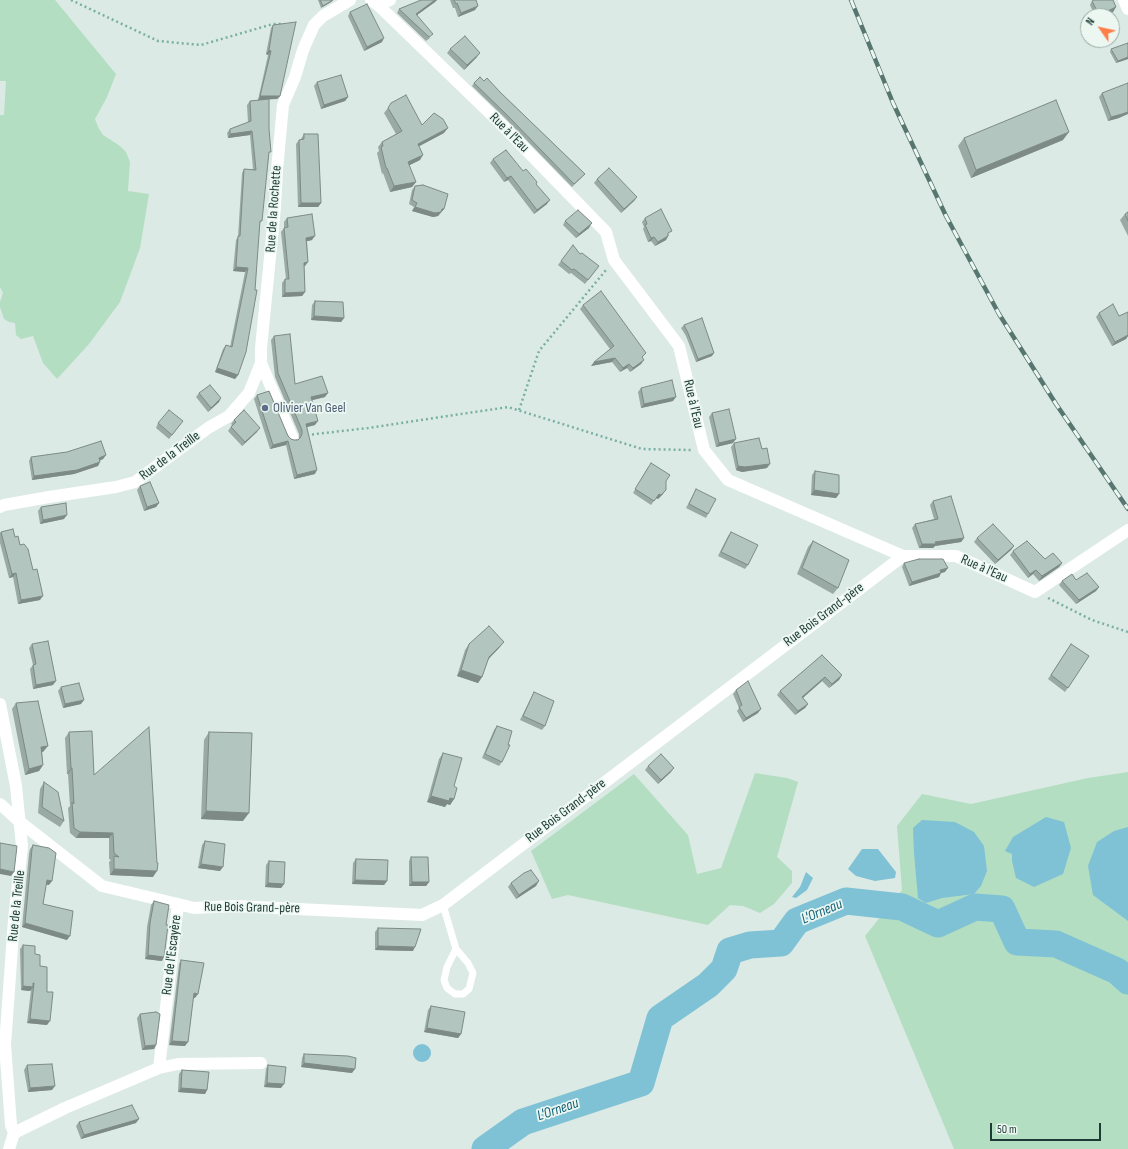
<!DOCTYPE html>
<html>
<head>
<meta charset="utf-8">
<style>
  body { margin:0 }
  #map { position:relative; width:1128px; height:1149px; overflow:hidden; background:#dceae5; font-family:"Sofia Sans Condensed",sans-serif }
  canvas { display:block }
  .north { position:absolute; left:1080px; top:8px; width:40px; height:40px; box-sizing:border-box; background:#edf7f2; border:1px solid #9aaba6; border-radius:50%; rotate:304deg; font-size:11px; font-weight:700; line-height:16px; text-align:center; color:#1d3a34 }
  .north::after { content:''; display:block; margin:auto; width:14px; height:18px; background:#fd8048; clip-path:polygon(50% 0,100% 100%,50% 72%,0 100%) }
  .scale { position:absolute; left:990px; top:1123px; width:111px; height:18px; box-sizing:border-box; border:2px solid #1d3a34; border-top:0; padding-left:5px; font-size:12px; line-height:14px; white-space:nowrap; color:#1d3a34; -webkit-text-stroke:3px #edf7f2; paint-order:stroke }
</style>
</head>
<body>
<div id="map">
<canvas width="1128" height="1149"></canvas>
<div class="north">N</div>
<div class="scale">50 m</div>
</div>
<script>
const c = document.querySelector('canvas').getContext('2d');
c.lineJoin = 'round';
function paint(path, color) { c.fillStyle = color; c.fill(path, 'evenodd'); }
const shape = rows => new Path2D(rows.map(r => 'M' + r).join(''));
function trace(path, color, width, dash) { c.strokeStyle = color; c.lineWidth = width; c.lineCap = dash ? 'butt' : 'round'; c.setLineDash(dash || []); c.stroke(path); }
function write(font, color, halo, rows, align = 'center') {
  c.font = font + ' "Sofia Sans Condensed",sans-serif'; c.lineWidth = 3.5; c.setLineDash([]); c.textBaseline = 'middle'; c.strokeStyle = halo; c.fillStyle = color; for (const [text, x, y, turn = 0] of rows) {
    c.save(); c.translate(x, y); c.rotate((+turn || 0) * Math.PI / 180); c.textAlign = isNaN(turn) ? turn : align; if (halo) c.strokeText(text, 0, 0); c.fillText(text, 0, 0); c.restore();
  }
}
const green = shape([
  [0,0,55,0,116,74,107,97,95,119,98,127,103,135,120,146,126,152,130,162,128,191,149,194,140,248,120,302,89,344,57,379,43,363,33,336,21,339,16,335,15,323,9,322,4,319,0,307,0,302,3,293,0,287,0,115,4,115,6,81,0,81],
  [1128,772,1128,1149,954,1149,865,936,902,890,897,826,922,794,971,804,1088,778],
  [755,773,787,778,798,782,777,857,792,871,792,883,774,904,760,913,743,906,730,905,708,925,568,895,552,899,531,851,634,774,688,835,697,874,721,868]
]);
const water = shape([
  [1046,817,1064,822,1071,848,1063,874,1034,887,1016,878,1012,861,1012,854,1005,851,1013,837],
  [922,820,955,822,974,832,984,846,987,871,981,886,974,894,942,898,926,903,918,898,914,853,913,828],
  [1128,827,1128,921,1093,895,1088,866,1097,842,1114,831],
  [862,849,878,849,896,872,895,878,875,881,856,876,848,869],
  [806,872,813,878,807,890,796,898,792,897,800,887],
  '413 1053a9 9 0 1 1 18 0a9 9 0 1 1-18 0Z'
]);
const river = shape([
  [485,1149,523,1122,641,1083,660,1018,708,985,724,969,730,951,750,945,781,943,797,921,846,901,902,907,938,924,975,907,1002,909,1017,942,1056,944,1117,971,1128,981]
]);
const path = shape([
  [71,0,158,41,201,45,273,24,282,24],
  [519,410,539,351,606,270],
  [307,435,368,428,508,407,642,449,691,450],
  [1048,598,1092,620,1128,632]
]);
const service = shape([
  [443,905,456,949,447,967,444,980,447,988,455,994,463,994,469,989,473,973,468,963,456,949]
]);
const minor = shape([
  [371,0,378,5,500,123,606,232,614,260,679,346,704,450,728,480,903,556,956,556,1035,592,1128,530],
  [1124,0,1128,9],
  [378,5,390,0],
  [292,437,261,363,261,348,275,207,277,170,283,105,295,77,303,50,314,25,323,16,350,0],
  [0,507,4,505,49,497,116,487,135,482,208,428,229,416,249,393,261,363],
  [0,704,16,786,22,846,14,920,5,1045,11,1125,14,1133],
  [0,804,20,822,102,886,178,904,159,1068,65,1108,14,1133],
  [178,904,194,908,236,906,422,915,443,905,903,556],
  [159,1068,178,1064,261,1063],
  [9,1149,14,1133]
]);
const rail = shape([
  [851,0,893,103,946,216,999,314,1056,404,1128,509]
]);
const wall = shape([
  [318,0,333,0,331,2,321,8],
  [421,0,437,0,435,2,417,15,430,38,426,41,397,13,399,9],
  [450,0,476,0,475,10,458,17,455,8,453,8],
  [1092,1,1116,7,1113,12,1102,16,1095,16,1090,5],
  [350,12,382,42,364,51,348,16],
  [273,25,280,96,277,99,269,99,269,155,260,224,238,375,235,379,215,372,223,349,226,345,230,347,245,272,233,271,236,240,238,237,242,173,244,169,253,169,250,135,228,138,227,133,230,129,248,123,247,105,250,101,265,99,258,100,268,55,266,54,271,28],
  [450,49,477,57,464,70,447,53],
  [1111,49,1128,59,1116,63,1110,52],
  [317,82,348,97,345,101,321,109,314,86],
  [474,83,500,92,585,174,572,187,505,118,472,86],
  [1102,93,1119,118,1108,121,1099,97],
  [388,108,422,125,444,133,419,146,420,160,409,165,416,182,412,187,390,192,383,173,382,174,377,153,379,151,378,147,382,142,396,134,384,113],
  [304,134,321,203,318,207,298,207,296,144,299,140,301,139],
  [964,138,1063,140,971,178,958,146],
  [493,159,523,171,536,184,547,204,534,214,508,180,504,182,490,163],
  [597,179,637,197,634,201,621,213,594,183],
  [415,186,444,209,438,216,433,217,412,211,414,207,409,204,412,190],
  [1128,212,1128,236,1120,220,1125,214],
  [287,218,312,240,307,241,308,262,304,266,305,292,302,296,282,297,282,283,285,279,286,279,281,232,284,228,284,222],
  [645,218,669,235,666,240,655,246,651,241,648,242,643,229,644,227,642,222],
  [565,221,589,228,576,238,563,225],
  [580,254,596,270,585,284,571,273,569,274,558,265,561,261],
  [315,301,344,318,341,322,311,320,312,305],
  [583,305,643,358,641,364,630,372,627,368,620,372,612,362,591,366,610,349,580,309],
  [1128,312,1128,336,1126,339,1112,346,1096,317,1099,313,1119,316],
  [684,325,712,356,696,362,686,336,681,328],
  [274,336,295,384,325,397,312,400,315,425,307,427,315,474,294,479,286,445,270,449,254,399,257,395,291,439,294,440,299,439,299,434,275,377,271,340],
  [641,388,673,401,641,408,638,392],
  [199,393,219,402,208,412,196,397],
  [712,413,733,443,716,447,709,417],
  [234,420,257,432,242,446,228,431,232,425,231,424],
  [158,423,180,425,169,439,156,428],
  [734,443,762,449,767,468,742,472,736,470,731,447],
  [106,455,103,459,100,460,98,466,74,474,32,480,29,461,31,457],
  [648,467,663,494,658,499,656,498,651,505,633,493],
  [815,471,839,494,836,498,811,495,812,475],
  [140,486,159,503,156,507,144,511,137,490],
  [696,489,708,514,706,518,686,508,694,493],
  [933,501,964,538,961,542,935,546,933,548,919,548,912,528,915,524,934,519,930,505],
  [41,507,64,519,40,524,38,511],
  [1,532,15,537,20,545,33,570,40,600,18,604,13,577,9,578,0,543,0,533],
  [731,532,748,565,745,569,718,556,728,536],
  [977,538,1014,546,1011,550,995,564,974,542],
  [813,541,838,588,833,594,797,574,808,547],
  [1013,551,1045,559,1062,563,1059,567,1039,581,1033,574,1028,578,1010,555],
  [904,563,945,572,941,573,939,577,909,586,902,567],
  [1076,580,1099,587,1096,591,1076,604,1059,585,1062,581],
  [504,642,499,648,488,660,482,677,478,683,457,676,465,650,469,644],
  [32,644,53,685,33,689,30,669,33,665,29,648],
  [1071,644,1089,656,1065,692,1048,679],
  [822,655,842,675,839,680,829,688,822,681,803,698,808,704,805,708,795,715,777,695,780,691],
  [61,687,81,704,63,708,58,691],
  [736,690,758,713,743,722,737,711,739,708,733,694],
  [534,692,545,726,542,730,520,720],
  [16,703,43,752,42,752,43,765,39,771,25,775,12,709],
  [497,726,502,762,499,766,482,758,494,730],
  [69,732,94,775,153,877,110,875,109,862,111,860,109,859,109,838,76,838,70,833,68,808,70,806,68,774,67,774,65,738],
  [209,732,243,821,201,819,204,740],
  [443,753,454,786,454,799,450,805,447,804,445,807,427,802,439,759],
  [648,766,671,772,658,784,645,770],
  [44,782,64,821,60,827,38,813,40,789],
  [205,841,220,871,198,868,202,845],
  [33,845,49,885,46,885,43,904,67,940,22,927,29,853,30,849],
  [411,857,429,882,426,886,409,886,409,861],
  [356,859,387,881,384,885,352,884,353,863],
  [269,861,284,884,281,888,265,887,266,865],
  [511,883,536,886,516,899,508,887],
  [154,901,166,925,162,961,145,959,147,927,151,905],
  [378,928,413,951,375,950,375,932],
  [23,945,35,954,40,966,47,1025,27,1023,31,990,30,991,21,990,20,949],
  [181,960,195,998,193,998,185,1046,169,1045,179,964],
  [431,1006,461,1034,458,1038,424,1032,428,1010],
  [140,1014,156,1045,154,1049,142,1050,137,1018],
  [304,1054,352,1073,301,1067,302,1058],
  [27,1065,52,1090,28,1092,24,1070],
  [268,1065,281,1088,264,1087,266,1069],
  [182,1070,207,1090,205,1094,178,1092,179,1074],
  [79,1122,136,1123,81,1139,76,1126]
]);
const shadedWall = shape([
  [333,0,331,2,321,8,323,6],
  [435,0,437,0,435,2,413,18,416,14],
  [478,6,475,10,458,17,461,13],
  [1116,7,1113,12,1102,16,1098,16,1099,15],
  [384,38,382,42,364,51,367,47],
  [269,50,271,51,268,55,266,54],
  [480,53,477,57,464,70,467,65],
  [1128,57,1128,59,1116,63,1118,61],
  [260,96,280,96,277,99,258,100],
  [348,97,345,101,321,109,324,105],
  [1128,112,1128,114,1119,118,1108,121,1111,117],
  [448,128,444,133,414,149,418,144],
  [252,131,250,135,228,138,230,134],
  [1069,132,1063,140,971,178,976,170],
  [423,155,420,160,404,168,408,162],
  [511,176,508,180,504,182,507,178],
  [416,182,412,187,390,192,394,186],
  [637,197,634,201,621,213,624,209],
  [550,200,547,204,534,214,537,210],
  [301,203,321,203,318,207,298,207],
  [415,207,442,209,444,209,438,216,433,217,412,211],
  [592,223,589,228,576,238,579,234],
  [315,236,312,240,304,242,306,238],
  [668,236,666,240,655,246,658,242],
  [654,237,651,241,648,242,651,238],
  [308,262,305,266,301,267,304,263],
  [236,267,248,268,245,272,233,271],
  [305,292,302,296,282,297,285,293],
  [314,316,344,318,341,322,311,320],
  [1128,334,1128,336,1126,339,1112,346,1115,342],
  [714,353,712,356,696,362,698,359],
  [615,358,612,362,591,366,594,362],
  [644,360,641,364,630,372,633,368],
  [629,364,627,368,620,372,623,368],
  [217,368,238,375,235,379,215,372],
  [328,393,325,397,309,401,311,397],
  [676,397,673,401,641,408,644,404],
  [221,398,219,402,208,412,211,408],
  [318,421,315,425,303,428,306,424],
  [260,428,257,432,242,446,245,442],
  [736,439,733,443,716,447,719,443],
  [288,441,286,445,270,449,273,445],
  [106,455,103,459,97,462,99,458],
  [100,462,98,466,74,474,32,480,34,476],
  [770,464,767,468,742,472,736,470,738,466],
  [317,470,315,474,294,479,297,475],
  [666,490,663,494,658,499,656,498,651,505,659,494],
  [814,490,839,494,836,498,811,495],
  [159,503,156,507,144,511,147,507],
  [67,515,64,519,40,524,43,520],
  [964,538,961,542,935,546,933,548,919,548,922,544,935,542],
  [1014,546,1011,550,995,564,998,560],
  [1062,563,1059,567,1039,581,1042,576],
  [948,568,945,572,937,574,940,570],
  [1036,570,1033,574,1028,578,1030,574],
  [16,573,13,577,9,578,12,574],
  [941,573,939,577,909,586,912,582],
  [1099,587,1096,591,1076,604,1079,600],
  [43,596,40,600,18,604,21,600],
  [504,642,499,648,484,663,489,657],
  [461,670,482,677,478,683,457,676],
  [842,675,839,680,829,688,832,684],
  [825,677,822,681,799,701,802,697],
  [56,681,53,685,33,689,36,685],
  [84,700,81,704,63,708,65,704],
  [808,704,805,708,795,715,798,711],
  [761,709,758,713,743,722,746,718],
  [48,746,43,752,37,753,41,747],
  [43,765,39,771,25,775,29,769],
  [71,768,72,768,68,774,67,774],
  [674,768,671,772,658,784,661,780],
  [431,796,450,798,454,799,450,805,447,804,445,807,427,802],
  [206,811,249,813,243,821,201,819],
  [80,832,113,833,109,838,76,838],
  [201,864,223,867,220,871,198,868],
  [0,869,14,872,11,876,0,874],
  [114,869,157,871,153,877,110,875],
  [47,880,52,881,49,885,44,884],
  [355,880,387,881,384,885,352,884],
  [539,881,536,886,516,899,519,895],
  [412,882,429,882,426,886,409,886],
  [268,883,284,884,281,888,265,887],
  [25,923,70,936,67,940,22,927],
  [378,946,415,947,413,951,375,950],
  [148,955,164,957,162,961,145,959],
  [33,983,34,983,31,987,33,987,30,991,21,990,23,986],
  [194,993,198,994,195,998,191,997],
  [30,1019,50,1021,47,1025,27,1023],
  [427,1028,461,1034,458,1038,424,1032],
  [172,1041,188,1042,185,1046,169,1045],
  [156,1045,154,1049,142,1050,145,1046],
  [304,1063,355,1069,352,1073,301,1067],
  [267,1083,284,1084,281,1088,264,1087],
  [55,1086,52,1090,28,1092,30,1088],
  [181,1088,207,1090,205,1094,178,1092],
  [139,1119,136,1123,81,1139,84,1135]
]);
const building = shape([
  [320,0,333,0,323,6,320,0],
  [421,0,435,0,416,14,433,34,429,37,399,9,421,0],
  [454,0,476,0,478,6,461,13,457,3,456,4,454,0],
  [1094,0,1113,0,1116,7,1099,15,1092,1,1094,0],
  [367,4,384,38,367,47,350,12,367,4],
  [296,22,280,96,260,96,271,51,269,50,273,25,296,22],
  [465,36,480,53,467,65,450,49,465,36],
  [1128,43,1128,57,1118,61,1111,49,1128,43],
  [341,75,348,97,324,105,317,82,341,75],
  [480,77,484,81,487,78,500,92,585,174,574,184,507,115,474,83,480,77],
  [1128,83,1128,112,1122,114,1111,117,1102,93,1128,83],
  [406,95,422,125,434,113,443,119,448,128,418,144,423,155,408,162,416,182,394,186,387,168,386,168,381,147,383,146,382,142,402,131,388,108,391,103,406,95],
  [269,99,269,129,271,152,269,152,262,221,260,221,255,290,257,290,246,352,238,375,217,368,226,345,232,347,248,268,236,267,238,236,240,236,244,169,256,170,252,131,230,134,230,129,251,121,250,101,269,99],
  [1056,100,1069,132,976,170,964,138,1056,100],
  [304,134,318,134,321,203,301,203,299,140,304,139,304,134],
  [506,150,523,171,526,169,537,182,536,184,550,200,537,210,511,176,507,178,493,159,506,150],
  [609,168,637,197,624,209,597,179,609,168],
  [423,185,448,194,444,209,442,209,441,212,435,213,415,207,417,203,412,200,415,186,423,185],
  [661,209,672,231,668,233,668,236,658,242,654,237,651,238,645,225,647,224,645,218,661,209],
  [578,210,592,223,579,234,565,221,578,210],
  [1128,212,1128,221,1125,214,1128,212],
  [312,214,315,236,306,238,308,262,304,263,305,292,285,293,285,279,289,279,284,228,288,227,287,218,312,214],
  [573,245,580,254,582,253,599,266,588,280,574,269,572,270,561,261,573,245],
  [601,291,646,353,642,357,644,360,633,368,629,364,623,368,615,358,594,362,614,346,583,305,601,291],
  [315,301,343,302,344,318,314,316,315,301],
  [1113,304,1119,316,1128,312,1128,335,1115,342,1099,313,1113,304],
  [702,318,714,353,698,359,688,333,684,325,702,318],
  [290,334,295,384,322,376,328,393,311,397,318,421,306,424,317,470,297,475,288,441,273,445,257,395,269,391,288,436,291,439,294,440,298,440,300,438,302,434,302,430,278,373,274,336,290,334],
  [672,380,676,397,644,404,641,388,672,380],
  [210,385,221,398,211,408,199,393,210,385],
  [729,409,736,439,719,443,712,413,729,409],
  [169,410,183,421,172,435,158,423,169,410],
  [244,410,260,428,245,442,231,427,236,422,234,420,244,410],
  [759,438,762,449,767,448,770,464,745,467,738,466,734,443,759,438],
  [101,441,106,455,99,458,100,462,77,470,34,476,31,457,67,452,101,441],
  [651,463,670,475,666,481,666,490,661,495,659,494,654,501,635,489,651,463],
  [815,471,839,475,839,494,814,490,815,471],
  [150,482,159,503,147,507,140,486,150,482],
  [696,489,716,499,708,514,689,504,696,489],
  [951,496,964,538,935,542,936,544,922,544,915,524,938,519,933,501,951,496],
  [66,503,67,515,43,520,41,507,66,503],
  [993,524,1014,546,998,560,977,538,993,524],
  [13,529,15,537,18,536,20,545,24,544,28,549,33,570,37,569,43,596,21,600,16,573,12,574,1,532,13,529],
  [731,532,758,545,748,565,721,552,731,532],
  [813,541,849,560,838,588,802,568,813,541],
  [1027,541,1045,559,1053,553,1062,563,1042,576,1036,570,1030,574,1013,551,1027,541],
  [919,559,943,559,948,568,940,570,941,573,912,582,904,563,919,559],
  [1087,573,1099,587,1079,600,1062,581,1072,574,1076,580,1087,573],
  [489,626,504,642,489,657,482,677,461,670,469,644,489,626],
  [48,641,56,681,36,685,33,665,36,664,32,644,48,641],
  [1071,644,1089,656,1068,688,1051,675,1071,644],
  [822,655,842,675,832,684,825,677,802,697,808,704,798,711,780,691,822,655],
  [748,681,761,709,746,718,739,707,742,705,736,690,748,681],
  [79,683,84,700,65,704,61,687,79,683],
  [534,692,554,701,545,726,523,716,534,692],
  [38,701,48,746,41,747,43,765,29,769,16,703,38,701],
  [497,726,512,731,508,745,510,745,502,762,485,754,497,726],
  [149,727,157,863,158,863,157,871,114,869,114,856,119,857,114,853,113,833,80,832,74,828,72,802,74,804,72,768,71,768,69,732,92,731,94,775,149,727],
  [209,732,252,733,249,813,206,811,209,732],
  [443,753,462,758,454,786,457,788,454,799,450,798,449,801,431,796,443,753],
  [661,754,674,768,661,780,648,766,661,754],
  [44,782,58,792,64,821,42,807,44,782],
  [205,841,225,844,223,867,201,864,205,841],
  [0,843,17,846,14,872,0,869,0,843],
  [33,845,49,848,56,853,52,881,47,880,43,904,73,911,70,936,25,923,32,849,33,845],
  [411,857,428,857,429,882,412,882,411,857],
  [356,859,388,860,387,881,355,880,356,859],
  [269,861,285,862,284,884,268,883,269,861],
  [531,870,539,881,519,895,511,883,524,873,531,870],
  [154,901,169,905,166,925,168,925,164,957,148,955,150,923,154,901],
  [378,928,421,929,415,947,378,946,378,928],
  [23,945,35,946,35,954,40,955,40,966,47,967,47,992,53,992,50,1021,30,1019,34,983,33,983,33,987,23,986,23,945],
  [181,960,204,963,198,994,194,993,188,1042,172,1041,181,960],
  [431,1006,465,1012,461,1034,427,1028,431,1006],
  [156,1012,160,1014,156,1045,145,1046,140,1014,156,1012],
  [304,1054,348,1056,356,1058,355,1069,304,1063,304,1054],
  [52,1064,55,1086,30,1088,27,1065,52,1064],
  [268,1065,286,1067,284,1084,267,1083,268,1065],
  [182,1070,209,1072,207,1090,181,1088,182,1070],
  [132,1105,139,1119,84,1135,79,1122,132,1105]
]);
const markers = [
  [265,408,4,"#5c6f8a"]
];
const streetNames = [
  ["Rue à l'Eau",509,133,45],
  ["Rue de la Rochette",274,209,-86],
  ["Rue à l'Eau",693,404,77],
  ["Rue de la Treille",170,456,-37],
  ["Rue à l'Eau",984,569,24],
  ["Rue Bois Grand-père",824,615,-37],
  ["Rue Bois Grand-père",566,811,-37],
  ["Rue de la Treille",17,906,-84],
  ["Rue Bois Grand-père",252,908,1],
  ["Rue de l'Escayère",172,955,-83]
];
const serviceNames = [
  ["Olivier Van Geel",273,408]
];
const waterNames = [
  ["L'Orneau",822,912,-23],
  ["L'Orneau",558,1110,-19]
];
paint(green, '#b3dec1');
paint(water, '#7fc2d5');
trace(river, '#7fc2d5', 27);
trace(path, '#7ab0a3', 2.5, [2, 3]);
trace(service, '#fff', 7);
trace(minor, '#fff', 12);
trace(rail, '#577670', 4.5);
trace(rail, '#edf7f2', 3, [9]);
paint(wall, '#99a9a3');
paint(shadedWall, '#7d8a85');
paint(building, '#b2c5be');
trace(building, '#7d8a85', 1);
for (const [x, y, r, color] of markers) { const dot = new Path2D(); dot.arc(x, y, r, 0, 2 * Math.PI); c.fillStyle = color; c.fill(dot); trace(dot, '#edf7f2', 1.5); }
write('14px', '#1d3a34', '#edf7f2', streetNames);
write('14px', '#4e5e75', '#edf7f2', serviceNames, 'left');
write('italic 15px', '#14627a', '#edf7f2', waterNames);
</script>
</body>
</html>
